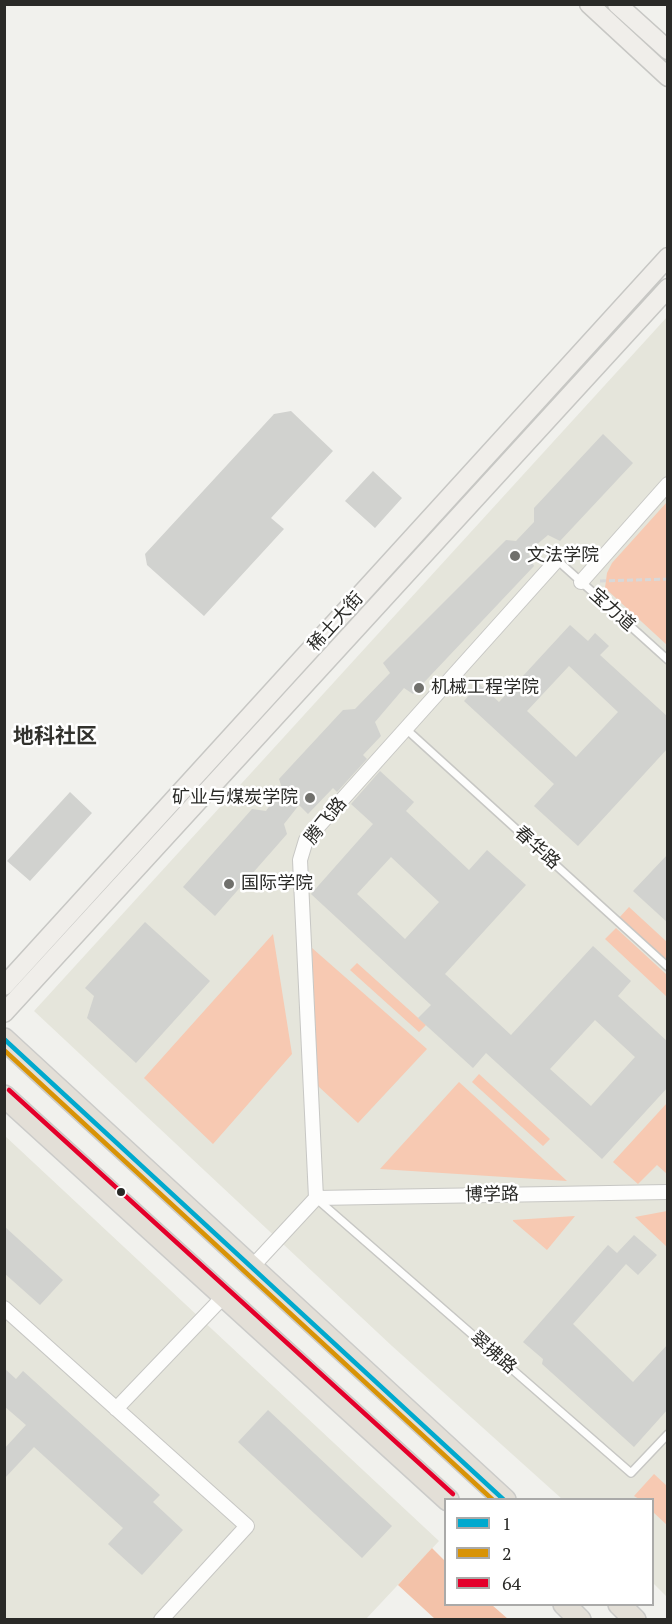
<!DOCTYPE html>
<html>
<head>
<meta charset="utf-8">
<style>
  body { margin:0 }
  #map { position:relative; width:672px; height:1624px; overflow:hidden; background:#f1f1ed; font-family:"PT Serif",serif }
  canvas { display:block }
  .frame { position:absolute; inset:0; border:6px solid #2a2a27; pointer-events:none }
  .legend { position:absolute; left:444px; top:1498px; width:210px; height:108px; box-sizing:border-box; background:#fff; border:2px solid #aaaaa9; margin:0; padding:8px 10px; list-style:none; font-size:18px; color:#2a2a27 }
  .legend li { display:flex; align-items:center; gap:12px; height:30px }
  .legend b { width:30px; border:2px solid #aaaaa9 }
</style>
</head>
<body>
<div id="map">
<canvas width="672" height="1624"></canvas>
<div class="frame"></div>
<ul class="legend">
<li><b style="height:8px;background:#00a9ce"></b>1</li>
<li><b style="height:8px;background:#d89306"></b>2</li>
<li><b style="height:8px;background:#e4002b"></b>64</li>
</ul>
</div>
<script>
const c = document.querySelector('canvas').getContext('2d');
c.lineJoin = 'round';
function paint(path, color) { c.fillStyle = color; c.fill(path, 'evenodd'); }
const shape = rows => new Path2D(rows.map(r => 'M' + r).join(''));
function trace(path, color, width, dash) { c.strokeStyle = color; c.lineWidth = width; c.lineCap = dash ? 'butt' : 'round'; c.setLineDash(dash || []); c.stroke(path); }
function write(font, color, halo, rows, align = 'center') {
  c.font = font + ' "PT Serif","Noto Sans SC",serif'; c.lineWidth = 5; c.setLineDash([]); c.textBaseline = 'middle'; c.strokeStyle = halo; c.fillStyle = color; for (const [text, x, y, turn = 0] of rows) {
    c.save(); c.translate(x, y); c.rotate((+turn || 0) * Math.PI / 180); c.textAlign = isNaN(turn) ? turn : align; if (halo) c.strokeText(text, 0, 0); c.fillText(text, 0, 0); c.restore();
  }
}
const built = shape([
  [667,317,667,1597,653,1583,652,1500,562,1499,392,1346,34,1011],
  [4,1135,439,1541,366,1619,5,1619]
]);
const green = shape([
  [667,502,667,645,605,588,607,573,612,563],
  [629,907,667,942,667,964,618,919],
  [616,928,667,975,667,997,605,939],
  [273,934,292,1054,213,1144,144,1078],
  [312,948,427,1049,358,1123,318,1086],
  [357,963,426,1025,419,1032,350,970],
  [479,1074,550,1139,543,1146,472,1082],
  [459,1082,567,1181,380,1169],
  [667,1103,667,1174,657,1165,638,1184,613,1162],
  [667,1211,668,1211,667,1247,635,1217],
  [575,1216,547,1250,513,1221,513,1220],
  [654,1474,667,1486,667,1525,653,1512,652,1500,639,1499,634,1496]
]);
const forest = shape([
  [432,1548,445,1561,446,1604,492,1605,508,1619,435,1619,398,1585]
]);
const building = shape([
  [291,411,333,451,271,518,284,529,204,616,147,565,145,554,274,414],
  [603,434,633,463,560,541,548,535,528,552,534,566,413,694,404,688,375,722,381,736,363,755,367,759,337,792,333,788,308,814,299,805,284,824,287,834,215,916,183,887,252,809,266,811,282,788,279,779,343,710,355,709,390,673,383,663,506,540,516,541,534,522,534,508],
  [373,471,402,498,375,528,345,501],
  [570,625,588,641,595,633,609,646,600,655,668,717,668,748,578,846,534,806,554,784,464,701,479,684,499,702],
  [569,666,618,712,576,757,527,711],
  [380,771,414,802,406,811,469,870,487,850,526,885,445,974,511,1035,593,946,631,981,618,996,668,1042,668,1087,602,1159,486,1053,473,1068,418,1018,431,1005,311,894,373,824,351,804],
  [391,857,439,902,405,939,357,894],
  [595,1020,635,1057,591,1106,550,1069],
  [70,792,92,813,30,881,7,861],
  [668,854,668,923,633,891],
  [145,922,210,981,136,1063,87,1018,94,996,85,988],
  [4,1226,63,1280,40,1305,4,1273],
  [634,1235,657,1255,638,1275,626,1264,573,1324,633,1382,668,1344,668,1409,634,1447,542,1364,543,1359,523,1342,608,1245,617,1253],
  [4,1368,16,1379,23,1371,160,1495,153,1502,183,1530,142,1575,108,1544,123,1528,34,1447,4,1479,4,1449,26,1425,4,1406],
  [268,1410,392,1526,362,1558,238,1442]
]);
const path = shape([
  [600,581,668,579]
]);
const lane = shape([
  [557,560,668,660],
  [406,729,668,967],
  [318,1200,631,1473,668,1434]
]);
const street = shape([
  [581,582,668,484],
  [316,1198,300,860,306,840,557,560],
  [316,1198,668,1192],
  [252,1267,316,1198],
  [4,1308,247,1526,161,1620],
  [116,1409,224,1296]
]);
const secondary = shape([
  [589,4,668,77],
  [617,4,668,50],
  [4,986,668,257],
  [4,1013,668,288]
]);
const primary = shape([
  [4,1039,505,1500],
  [4,1096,448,1500],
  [564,1604,580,1620],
  [619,1604,635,1620]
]);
const bus1 = shape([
  [4,1039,504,1500]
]);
const bus2 = shape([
  [4,1050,493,1500]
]);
const bus3 = shape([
  [9,1090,453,1494]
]);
const markers = [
  [515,556,6,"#70706c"],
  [419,688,6,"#70706c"],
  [310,798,6,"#70706c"],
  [229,884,6,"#70706c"],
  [121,1192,5,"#2a2a27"]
];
const poiNames = [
  ["文法学院",527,556],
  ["机械工程学院",431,688],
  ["矿业与煤炭学院",298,798,"right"],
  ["国际学院",241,884]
];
const streetNames = [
  ["宝力道",612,610,42],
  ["稀土大街",336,622,-48],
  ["腾飞路",326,821,-51],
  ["春华路",537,848,42],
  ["博学路",492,1195,-1],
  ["翠拂路",493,1353,41]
];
const quarterNames = [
  ["地科社区",55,737]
];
paint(built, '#e5e5db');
paint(green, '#f7c9b2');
paint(forest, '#f3c2a9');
paint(building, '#d1d2cf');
trace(lane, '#c7c7c4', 10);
trace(street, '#c7c7c4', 16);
trace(secondary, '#c7c7c4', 21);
trace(primary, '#cbcbc9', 24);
trace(path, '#d8d8d8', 3, [6, 3]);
trace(lane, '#fdfdfc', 7);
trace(street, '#fdfdfc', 14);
trace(secondary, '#f0eeea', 18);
trace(primary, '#e3dfd7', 21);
trace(bus1, '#00a9ce', 4.5);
trace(bus2, '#d89306', 4.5);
trace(bus3, '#e4002b', 4.5);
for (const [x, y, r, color] of markers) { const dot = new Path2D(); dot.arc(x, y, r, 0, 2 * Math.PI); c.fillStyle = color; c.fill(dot); trace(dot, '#fff', 2); }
write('18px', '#2a2a27', '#fff', poiNames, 'left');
write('18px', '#2a2a27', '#fff', streetNames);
write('bold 21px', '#32322d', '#fff', quarterNames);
</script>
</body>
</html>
